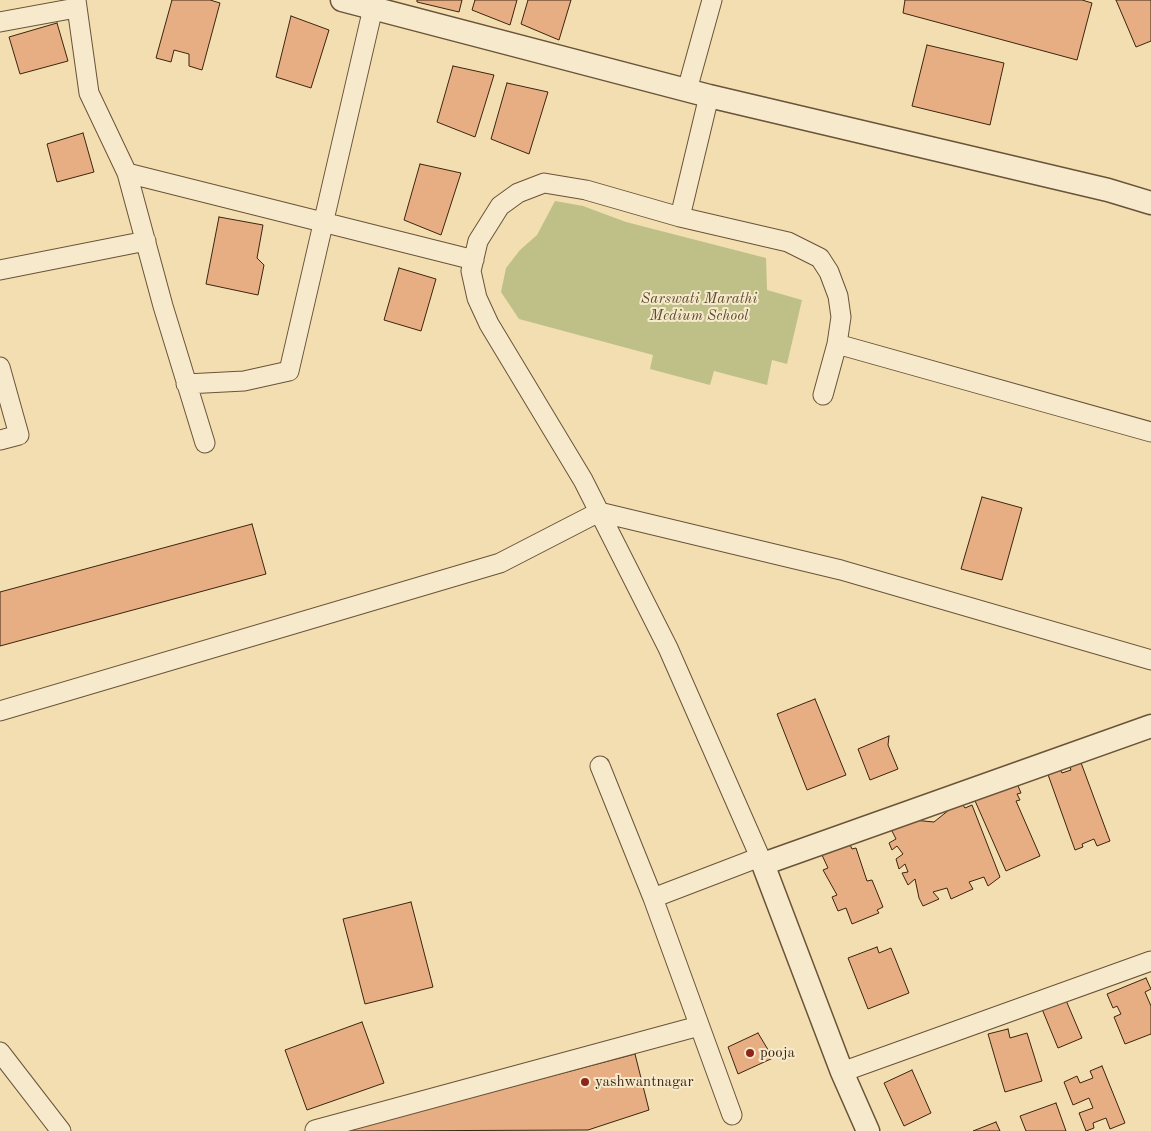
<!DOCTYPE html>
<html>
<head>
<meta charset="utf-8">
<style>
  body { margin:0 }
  canvas { display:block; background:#f2deb0 }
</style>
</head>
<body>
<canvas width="1151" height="1131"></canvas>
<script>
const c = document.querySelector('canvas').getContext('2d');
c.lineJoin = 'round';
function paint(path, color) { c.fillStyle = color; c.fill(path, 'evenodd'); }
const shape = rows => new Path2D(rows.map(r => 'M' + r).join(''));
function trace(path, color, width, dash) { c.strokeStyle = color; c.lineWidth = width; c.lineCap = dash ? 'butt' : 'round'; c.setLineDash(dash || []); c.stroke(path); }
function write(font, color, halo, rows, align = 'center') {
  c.font = font + ' "Old Standard TT",serif'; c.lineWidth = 4; c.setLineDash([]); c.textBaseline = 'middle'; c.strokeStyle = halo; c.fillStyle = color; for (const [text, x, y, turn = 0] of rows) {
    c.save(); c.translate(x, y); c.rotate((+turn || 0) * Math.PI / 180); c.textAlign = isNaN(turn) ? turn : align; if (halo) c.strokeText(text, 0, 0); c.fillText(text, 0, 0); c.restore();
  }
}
const green = shape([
  [555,201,583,206,626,222,766,258,767,290,802,300,787,364,772,360,767,385,714,371,710,385,650,369,653,355,519,319,501,292,506,268,520,250,537,235]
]);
const building = shape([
  [172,0,210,0,220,3,202,70,189,66,189,54,174,50,171,62,156,58,172,0],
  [417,0,462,0,459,12,417,2,417,0],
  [475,0,517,0,510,25,472,10,475,0],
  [528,0,571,0,559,40,521,24,528,0],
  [905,0,1082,0,1092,3,1077,60,903,13,905,0],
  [1116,0,1151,0,1151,41,1136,47,1116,0],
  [291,16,329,30,311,88,276,77,291,16],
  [57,23,68,61,20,74,9,37,57,23],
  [927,45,1004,63,990,125,912,106,927,45],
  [453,66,494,75,475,137,437,122,453,66],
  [507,83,548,92,529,154,491,139,507,83],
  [83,133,94,172,57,182,47,144,83,133],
  [420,164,461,173,441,235,404,220,420,164],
  [219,217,263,225,257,258,264,265,258,295,206,284,219,217],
  [399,268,436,279,421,331,384,320,399,268],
  [982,497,1022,508,1002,580,961,569,982,497],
  [252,524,266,574,0,646,0,592,252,524],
  [815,699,846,775,807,790,777,714,815,699],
  [889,736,888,745,898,769,870,780,858,749,889,736],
  [1080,760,1110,841,1097,846,1094,839,1082,844,1083,847,1075,850,1046,769,1058,764,1062,773,1071,770,1069,764,1080,760],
  [1016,781,1021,793,1017,794,1020,800,1016,801,1040,856,1006,871,972,794,1016,781],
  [960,801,965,808,972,805,1000,877,988,886,984,877,969,882,973,889,951,899,947,888,933,892,939,899,923,906,919,898,915,879,908,885,902,873,908,872,905,864,899,869,896,859,903,854,897,846,892,850,889,843,896,839,891,829,913,820,934,822,960,801],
  [848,840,852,849,856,848,867,881,872,880,883,907,877,910,879,913,852,924,846,908,838,911,832,897,837,895,823,870,828,868,822,855,848,840],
  [411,902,433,987,365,1004,343,919,411,902],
  [877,947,879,953,891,948,909,993,868,1009,848,958,877,947],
  [1146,978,1151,989,1145,992,1151,1006,1151,1034,1125,1044,1114,1017,1121,1014,1117,1006,1113,1008,1107,994,1146,978],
  [1065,998,1082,1038,1058,1048,1042,1009,1065,998],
  [362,1022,384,1083,307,1110,285,1050,362,1022],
  [1008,1029,1010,1038,1027,1033,1042,1081,1005,1092,988,1034,1008,1029],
  [758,1033,773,1058,738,1074,728,1047,758,1033],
  [635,1054,649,1110,588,1130,344,1131,635,1054],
  [1102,1066,1125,1123,1110,1129,1106,1118,1093,1123,1094,1128,1086,1131,1079,1113,1093,1108,1089,1098,1073,1105,1064,1082,1077,1076,1080,1083,1093,1078,1090,1071,1102,1066],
  [912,1070,931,1113,904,1126,884,1083,912,1070],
  [1056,1103,1066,1131,1026,1131,1020,1116,1056,1103],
  [996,1122,1000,1131,973,1131,996,1122]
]);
const minor = shape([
  [76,0,89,93,127,173,163,306,205,443],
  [0,22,76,8],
  [687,90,712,0],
  [709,96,680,217,586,190,544,183,518,193,500,206,478,241,471,271,477,298,489,324,583,480,668,648,763,864],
  [127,173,474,260],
  [680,217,788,242,820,258,829,272,838,296,841,317,837,344,823,395],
  [0,270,146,241],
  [837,344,1151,432],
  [0,367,19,435,0,440],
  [186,384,244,381,289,371,373,8],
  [0,711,500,563,599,512,841,570,1151,660],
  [600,766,653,898,732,1115],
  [653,898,760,857],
  [0,1052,61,1131],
  [842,1072,1151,961],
  [315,1130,699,1026]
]);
const tertiary = shape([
  [342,0,709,96,1108,190,1151,203],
  [868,1131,842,1072,763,864,1151,726]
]);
const markers = [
  [750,1053,5,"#8f2418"],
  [585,1082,5,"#8f2418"]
];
const parkNames = [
  ["Sarswati Marathi",699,299],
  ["Medium School",699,316]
];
const poiNames = [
  ["pooja",760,1053],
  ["yashwantnagar",595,1082]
];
paint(green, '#bfc088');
paint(building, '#e7ad83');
trace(building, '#3c2510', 1);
trace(minor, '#6a5338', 21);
trace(tertiary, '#6a5338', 25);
trace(minor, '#f7eacc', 19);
trace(tertiary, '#f7eacc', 22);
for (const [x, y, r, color] of markers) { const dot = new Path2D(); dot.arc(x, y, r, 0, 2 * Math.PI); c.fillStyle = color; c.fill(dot); trace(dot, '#f7eacc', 2); }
write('italic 15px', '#5d4c2e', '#f7eacc', parkNames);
write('15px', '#3c2510', '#f7eacc', poiNames, 'left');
</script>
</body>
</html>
